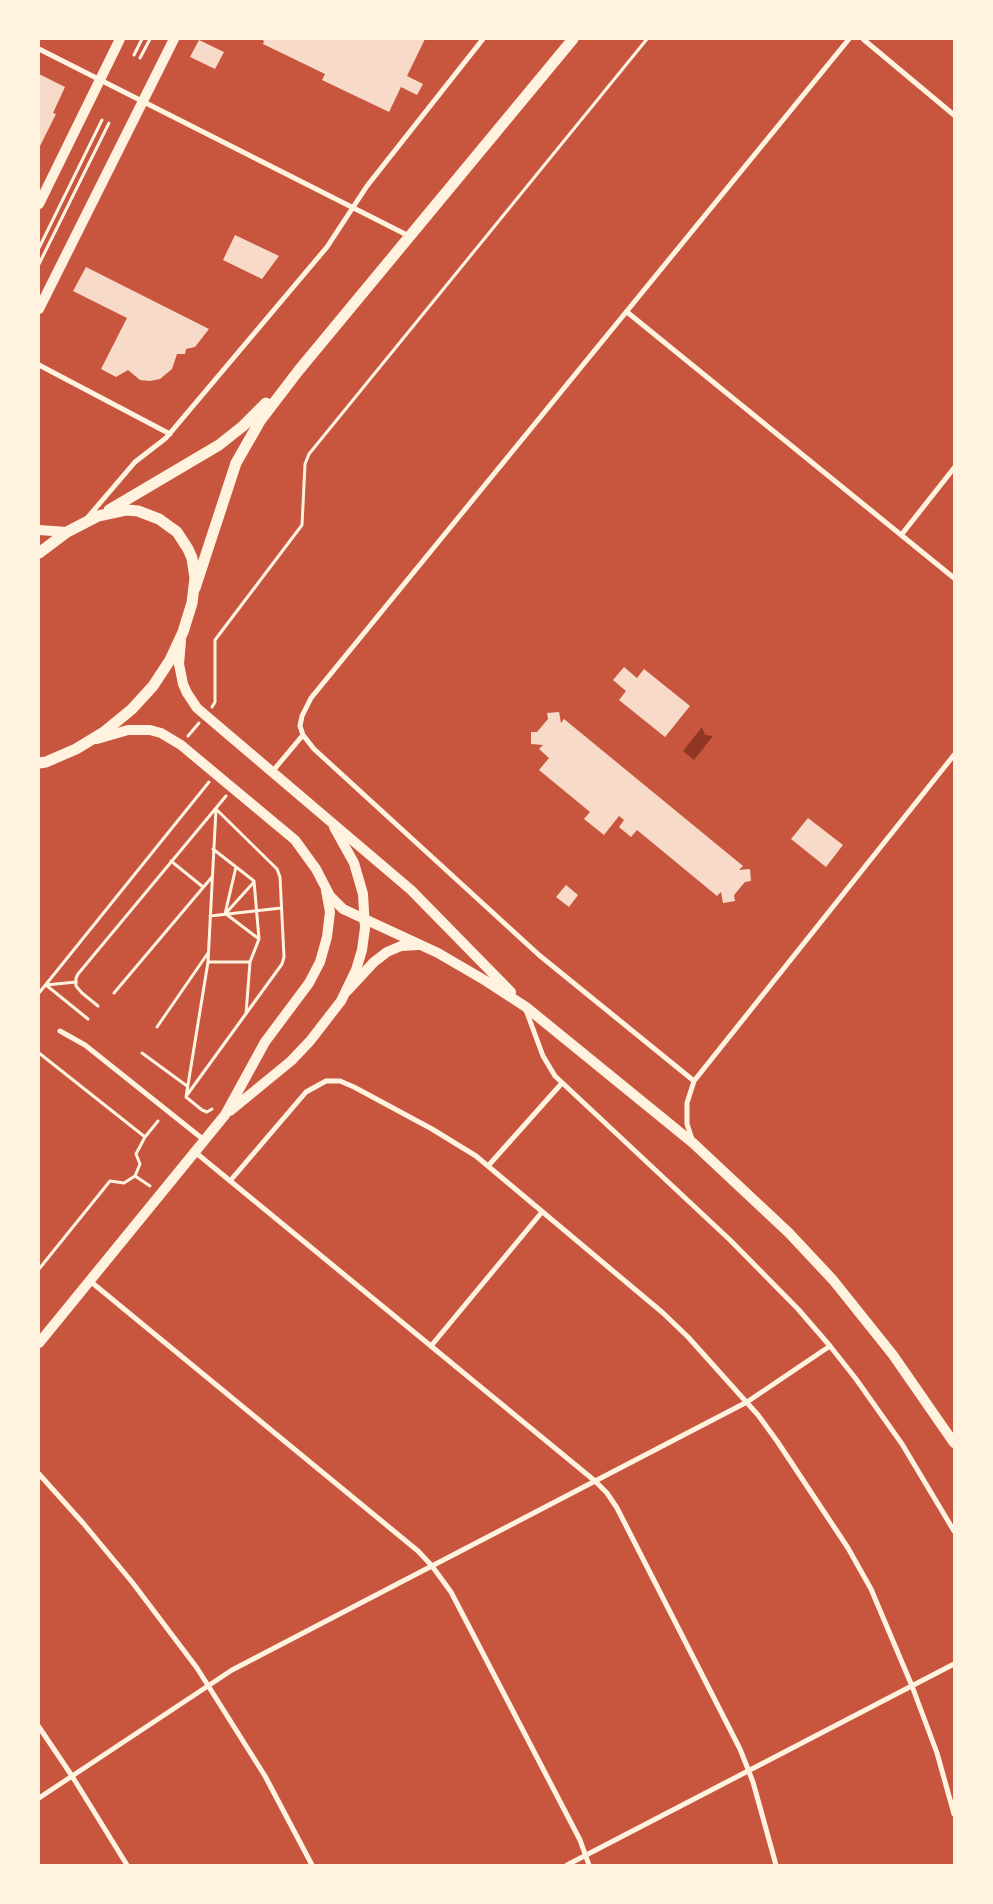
<!DOCTYPE html>
<html>
<head>
<meta charset="utf-8">
<style>
  body { margin:0 }
  #map { position:relative; width:993px; height:1904px; overflow:hidden; background:#c8553d; font-family:Arial,sans-serif }
  canvas { display:block }
  .frame { position:absolute; inset:0; border:40px solid #fff3e0; pointer-events:none }
</style>
</head>
<body>
<div id="map">
<canvas width="993" height="1904"></canvas>
<div class="frame"></div>
</div>
<script>
const c = document.querySelector('canvas').getContext('2d');
c.lineJoin = 'round';
function paint(path, color) { c.fillStyle = color; c.fill(path, 'evenodd'); }
const shape = rows => new Path2D(rows.map(r => 'M' + r).join(''));
function trace(path, color, width, dash) { c.strokeStyle = color; c.lineWidth = width; c.lineCap = dash ? 'butt' : 'round'; c.setLineDash(dash || []); c.stroke(path); }
const water = shape([
  [702,727,705,735,713,736,694,760,683,751]
]);
const building = shape([
  [261,39,425,39,407,76,423,84,417,95,401,87,389,112,322,80,325,74,263,44,264,41],
  [199,40,224,52,215,69,190,57],
  [39,74,65,87,53,113,56,114,39,148],
  [235,235,279,256,262,279,223,260],
  [86,267,209,329,195,347,186,349,185,354,177,354,172,369,160,379,150,381,140,380,128,370,116,377,101,369,127,318,73,291],
  [624,667,637,678,644,669,690,706,665,737,619,700,626,691,613,680],
  [559,712,561,723,564,719,743,866,739,870,750,869,751,881,745,882,734,895,735,901,723,903,721,892,717,896,637,830,631,837,619,827,624,820,619,816,604,835,584,819,590,812,539,770,549,758,539,749,543,745,531,744,531,732,537,732,548,719,547,713],
  [808,818,843,845,826,867,791,839],
  [566,885,578,895,569,907,556,897]
]);
const path = shape([
  [134,55,142,39],
  [140,58,150,39],
  [39,248,102,120],
  [39,264,109,123],
  [212,707,215,702,215,640,302,525,305,464,309,454,647,39],
  [188,736,199,723],
  [213,849,254,881,259,939,250,962,246,1014],
  [171,861,203,887],
  [226,913,254,882],
  [225,914,236,867],
  [226,914,259,939],
  [210,916,281,908],
  [208,962,250,962],
  [46,985,88,1019],
  [46,985,76,982],
  [39,993,209,782],
  [114,993,212,877],
  [98,1006,82,993,76,986,76,978,78,974,226,796],
  [157,1027,208,953],
  [39,1053,145,1137],
  [142,1053,187,1086],
  [187,1095,282,964,284,957,280,877,277,869,216,809],
  [212,1109,207,1112,202,1110,186,1097,208,962,216,809],
  [135,1176,150,1186],
  [39,1269,110,1181,124,1183,135,1176,140,1164,136,1154,145,1137,158,1121]
]);
const minor = shape([
  [863,39,954,115],
  [39,49,409,236],
  [627,312,954,578],
  [39,365,170,434],
  [88,517,135,462,166,438,327,247,367,186,483,39],
  [902,534,954,468],
  [272,772,303,735],
  [526,1010,543,1056,555,1076,730,1240,798,1309,830,1346,856,1379,902,1444,954,1531],
  [60,1031,85,1045,204,1140],
  [694,1081,539,955,314,749,303,735,300,726,302,716,311,698,849,39],
  [692,1139,687,1124,687,1103,694,1081,954,755],
  [195,1152,595,1481,607,1493,617,1508,740,1749,753,1782,776,1865],
  [488,1166,562,1083],
  [230,1181,306,1092,326,1081,340,1081,354,1087,432,1129,476,1156,663,1313,688,1337,758,1415,777,1441,848,1548,871,1589,912,1686,937,1753,954,1814],
  [90,1281,418,1551,432,1566,451,1592,580,1840,589,1865],
  [431,1346,542,1212],
  [39,1474,83,1523,132,1582,197,1668,265,1776,312,1865],
  [39,1727,72,1776,127,1865],
  [39,1798,232,1670,747,1402,830,1346],
  [567,1865,954,1664]
]);
const secondary = shape([
  [39,204,120,39],
  [39,309,174,39],
  [39,530,67,532],
  [230,1111,291,1061,310,1041,341,1001,356,970,362,950,365,928,363,894,354,863,334,827],
  [39,1343,225,1115,265,1042,309,983,320,962,327,937,330,912,326,890]
]);
const primary = shape([
  [181,641,179,664,183,684,187,693,197,708,411,890,511,992],
  [97,739,128,730,150,730,161,733,181,745,295,840,316,869,330,896,343,909,438,953,486,981,526,1007,693,1143,789,1233,833,1280,893,1355,954,1443],
  [347,991,374,962,387,952,401,946,418,945]
]);
const trunk = shape([
  [109,510,219,445,243,426,266,403],
  [39,553,67,532,98,516,126,510,138,511,159,519,177,532,188,549,192,558,195,578,192,603,183,632,170,660,153,686,132,709,104,732,76,749,46,762,39,763],
  [195,588,236,463,260,421,299,370,573,39]
]);
paint(water, '#8f3625');
paint(building, '#f7dbc8');
trace(path, '#fff3e0', 3);
trace(minor, '#fff3e0', 5);
trace(secondary, '#fff3e0', 10);
trace(primary, '#fff3e0', 10);
trace(trunk, '#fff3e0', 11);
</script>
</body>
</html>
